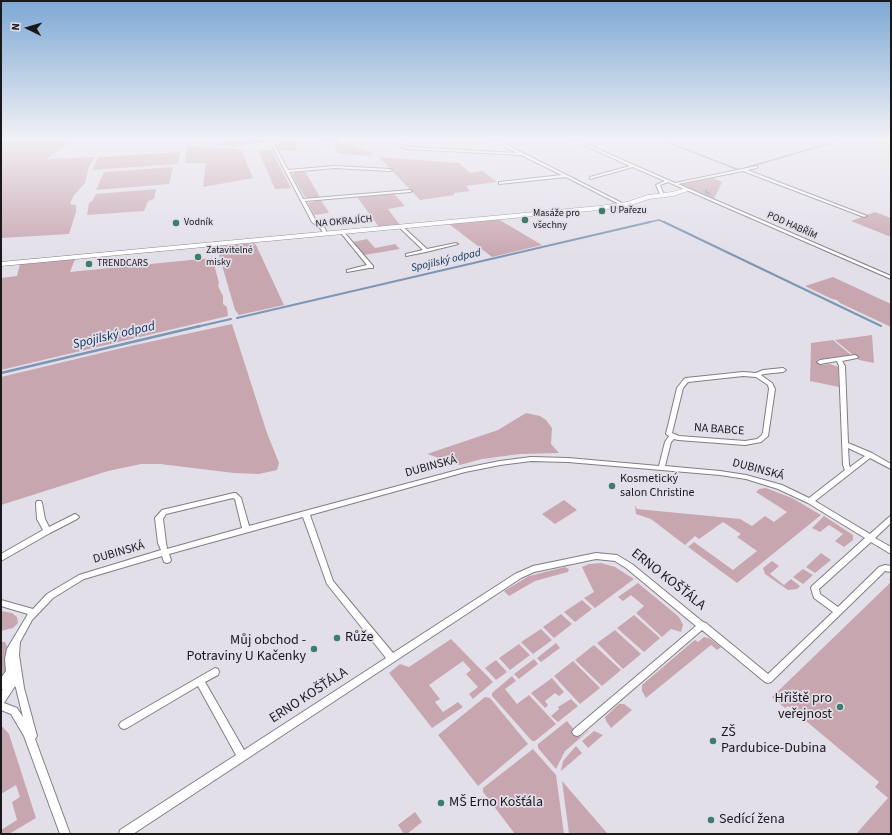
<!DOCTYPE html>
<html>
<head>
<meta charset="utf-8">
<style>
  body { margin:0 }
  #map { position:relative; width:892px; height:835px; overflow:hidden; background:#e3dfe9; font-family:"Source Sans 3",sans-serif }
  canvas { display:block }
  .frame { position:absolute; inset:0; border:2px solid #19181b; pointer-events:none }
  .north { position:absolute; left:8px; top:8px; width:40px; height:40px; -webkit-text-stroke:3px #e3dfe9; paint-order:stroke; rotate:275deg; font-size:11px; font-weight:700; line-height:16px; text-align:center; color:#19181b }
  .north::after { content:''; display:block; margin:auto; width:14px; height:18px; background:#19181b; clip-path:polygon(50% 0,100% 100%,50% 72%,0 100%) }
</style>
</head>
<body>
<div id="map">
<canvas width="892" height="835"></canvas>
<div class="frame"></div>
<div class="north">N</div>
</div>
<script>
const c = document.querySelector('canvas').getContext('2d');
c.lineJoin = 'round';
function paint(path, color) { c.fillStyle = color; c.fill(path, 'evenodd'); }
const shape = rows => new Path2D(rows.map(r => 'M' + r).join(''));
function trace(path, color, width, dash) { c.strokeStyle = color; c.lineWidth = width; c.lineCap = dash ? 'butt' : 'round'; c.setLineDash(dash || []); c.stroke(path); }
function write(font, color, halo, rows, align = 'center') {
  c.font = font + ' "Source Sans 3",sans-serif'; c.lineWidth = 3.5; c.setLineDash([]); c.textBaseline = 'middle'; c.strokeStyle = halo; c.fillStyle = color; for (const [text, x, y, turn = 0] of rows) {
    c.save(); c.translate(x, y); c.rotate((+turn || 0) * Math.PI / 180); c.textAlign = isNaN(turn) ? turn : align; if (halo) c.strokeText(text, 0, 0); c.fillText(text, 0, 0); c.restore();
  }
}
const green = shape([
  [1,140,73,140,46,159,49,159,45,163,51,159,95,157,89,166,85,183,74,195,70,204,76,205,76,212,69,234,1,238],
  [233,140,266,140,267,142,238,145,238,147,214,145],
  [296,141,296,151,278,150,276,145,279,143],
  [338,142,372,152,371,156,338,154,334,144],
  [187,146,241,149,253,178,203,187,206,163,185,163],
  [258,150,272,151,291,188,275,189],
  [180,152,178,164,92,170,98,158,101,157],
  [379,157,459,163,470,173,483,171,497,182,466,186,470,191,454,193,454,195,420,200],
  [173,167,169,184,96,190,104,172],
  [304,170,320,197,308,198,304,196,292,175,296,171],
  [713,178,722,182,714,199,718,201,716,201,679,185],
  [156,189,154,199,148,201,144,211,87,215,89,203,93,200,96,194],
  [394,194,405,206,388,209,400,225,379,227,357,197],
  [321,200,329,213,314,215,308,203],
  [875,212,891,218,891,237,851,221],
  [498,219,542,245,492,257,449,224],
  [367,239,375,248,395,244,400,249,364,255,353,242],
  [254,243,256,245,284,305,239,315,235,310,217,248,221,246],
  [211,258,213,260,219,283,218,286,223,296,223,304,227,307,228,316,1,370,1,278,17,276,20,264,75,259,70,272],
  [833,277,891,304,891,327,840,303,837,300,832,299,805,286],
  [232,324,267,433,279,463,277,470,259,474,234,473,160,464,141,464,108,471,1,505,1,377,126,347],
  [872,335,874,363,859,360,835,340],
  [833,340,851,355,817,360,822,365,830,364,838,367,839,387,810,381,811,343],
  [526,413,540,416,546,420,552,428,551,444,559,453,520,454,482,459,460,465,427,454,498,430],
  [766,488,792,498,821,515,737,583,688,547,694,542,733,570,757,551,737,537,741,534,723,522,699,539,695,536,685,545,651,519,636,514,635,505,637,509,740,519,752,526,765,516,774,522,787,512,756,492,759,489],
  [564,500,577,510,555,524,542,514],
  [824,516,853,535,853,540,844,547,835,541,843,534,829,525,820,532,812,528],
  [821,553,831,560,815,573,806,567],
  [772,561,779,566,770,574,784,585,791,579,800,586,797,589,788,590,765,574,763,568],
  [589,564,601,563,615,567,634,579,595,608,584,598,594,592,582,567],
  [565,567,569,569,568,572,535,581,509,596,504,591,529,576],
  [803,569,813,575,803,584,793,577],
  [891,578,891,834,856,834,888,798,875,787,879,782,788,706,785,708,772,697,891,582,889,580],
  [638,583,679,617,683,625,681,632,671,629,662,637,636,613,644,606,631,595,623,601,618,597],
  [582,600,592,609,575,622,564,612],
  [1,611,12,613,17,617,18,623,13,628,1,631],
  [561,614,572,624,554,638,543,627],
  [634,615,660,638,644,652,617,628],
  [541,629,552,640,533,654,521,642],
  [615,630,641,654,623,669,597,643],
  [704,637,709,638,721,647,717,650,711,645,646,698,642,691,642,685,691,643,695,640,698,642],
  [451,639,493,682,473,699,469,694,478,687,466,674,471,670,463,661,429,685,440,699,435,702,443,712,458,702,463,707,432,728,389,673,400,664,409,667],
  [1,642,5,642,7,646,5,660,6,672,1,680],
  [556,643,560,648,541,662,537,658],
  [519,644,530,655,510,670,499,658],
  [594,645,621,670,602,686,575,660],
  [534,659,538,664,519,679,514,674],
  [496,660,507,672,496,680,485,668],
  [573,661,600,688,580,704,554,676],
  [512,676,516,681,505,689,517,704,529,695,556,724,535,741,532,741,492,696,492,693],
  [552,678,564,692,559,696,555,693,545,701,548,705,545,708,531,693],
  [485,697,490,698,528,744,478,786,438,735],
  [571,699,578,706,558,722,551,716,559,709,558,707],
  [619,704,624,704,632,710,611,728,606,721,605,717],
  [567,721,580,737,592,728,565,751,556,769,538,748,538,744],
  [1,725,9,734,36,818,9,834,1,834,1,830,17,820,12,802,20,797,16,785,1,794],
  [594,731,603,735,588,748,582,741],
  [576,746,582,753,561,771,563,761],
  [533,749,556,775,564,834,515,834,483,792,483,788],
  [562,781,607,833,608,834,569,834],
  [415,812,422,822,407,834,404,834,398,825]
]);
const streamFar2 = shape([
  [662,140,739,170],
  [742,169,841,140],
  [706,190,706,192,710,194],
  [645,223,659,220,666,223]
]);
const streamFar1 = shape([
  [664,222,881,326],
  [237,318,650,222],
  [196,327,231,319]
]);
const stream = shape([
  [1,373,200,326]
]);
const street = shape([
  [269,140,272,140,273,142,295,140,274,144,288,170,335,166,390,169,392,170,390,171,335,168,289,172,303,199,410,190,412,191,410,192,305,201,316,221,325,228,327,234,324,235,321,229,312,222,269,140],
  [319,140,324,140,328,142,333,140,338,140,328,144,319,140],
  [400,140,404,140,404,145,408,147,517,153,493,140,497,140,626,205,623,206,566,177,499,184,499,182,500,182,562,175,521,155,408,149,401,147,400,140],
  [573,140,577,140,675,183,757,166,757,168,747,170,867,216,864,217,743,171,678,184,891,276,891,279,668,182,660,185,664,195,661,196,656,185,665,181,633,167,590,179,590,177,630,166,573,140],
  [400,226,402,226,427,249,456,243,458,244,426,252,406,256,406,254,423,250,400,228,400,226],
  [341,231,343,231,373,266,373,268,369,268,347,272,347,270,367,265,341,233,341,231],
  [855,355,857,356,858,357,857,358,842,361,845,366,848,443,872,453,891,464,891,469,870,458,815,501,870,534,889,517,891,516,891,523,875,538,891,547,891,554,871,542,819,589,820,594,838,607,879,567,885,565,891,566,891,572,885,571,771,682,768,683,765,682,702,630,580,735,577,736,574,735,572,732,574,729,696,626,626,568,615,561,596,559,534,572,521,578,133,834,119,834,120,830,236,755,198,686,127,728,124,729,121,728,119,725,121,722,215,668,218,669,219,672,218,675,205,682,244,750,386,658,327,584,303,517,169,554,171,560,170,562,167,563,164,562,162,556,84,579,53,598,32,620,20,642,19,655,24,688,37,736,35,739,70,834,60,834,24,736,11,714,1,710,1,692,3,689,1,690,1,678,6,671,5,659,7,649,28,614,1,606,1,600,33,609,47,594,79,575,161,550,158,543,155,518,162,510,234,493,236,493,241,498,249,526,465,468,500,461,531,457,568,458,659,466,665,442,669,436,666,434,677,388,684,379,686,378,743,372,756,373,763,370,783,368,786,370,783,372,764,374,761,375,772,383,775,389,768,436,761,442,745,445,678,440,674,439,671,442,665,466,720,471,746,475,782,485,809,498,845,470,843,465,839,366,837,361,820,364,817,362,820,360,855,355],
  [743,376,756,377,768,385,769,389,763,432,762,435,757,439,745,441,679,436,672,433,683,388,688,382,743,376],
  [848,448,865,456,850,467,849,465,848,448],
  [531,461,568,462,720,475,746,479,778,489,808,503,865,538,812,586,811,588,814,598,833,612,768,674,707,624,706,623,703,622,632,564,617,555,596,553,533,566,515,574,393,653,333,581,310,515,465,472,500,465,531,461],
  [233,498,235,499,242,528,167,549,166,543,163,519,166,514,233,498],
  [15,686,16,688,23,717,17,708,4,703,15,686],
  [37,501,41,501,42,503,45,519,49,527,75,514,77,515,79,517,77,519,50,533,1,561,1,554,43,530,37,519,36,503,37,501]
]);
const secondary = shape([
  [686,188,688,189,688,191,673,196,649,199,628,206,599,210,1,266,1,262,599,206,627,202,648,195,672,192,686,188]
]);
const markers = [
  [602,211,4,"#3c7d6d"],
  [525,220,4,"#3c7d6d"],
  [176,223,4,"#3c7d6d"],
  [198,257,4,"#3c7d6d"],
  [89,264,4,"#3c7d6d"],
  [612,486,4,"#3c7d6d"],
  [337,638,4,"#3c7d6d"],
  [314,649,4,"#3c7d6d"],
  [840,707,4,"#3c7d6d"],
  [713,741,4,"#3c7d6d"],
  [441,803,4,"#3c7d6d"],
  [711,820,4,"#3c7d6d"]
];
const farPoinames = [
  ["U Pařezu",610,211],
  ["Masáže pro",533,214],
  ["všechny",533,226],
  ["Vodník",184,223],
  ["Zatavitelné",206,251],
  ["misky",206,263],
  ["TRENDCARS",97,264]
];
const farStreetnames = [
  ["NA OKRAJÍCH",344,222,-5],
  ["POD HABŘÍM",792,226,24]
];
const farWaternames = [
  ["Spojilský odpad",446,261,-13]
];
const streetNames = [
  ["NA BABCE",719,430,4],
  ["DUBINSKÁ",431,467,-15],
  ["DUBINSKÁ",758,470,15],
  ["DUBINSKÁ",119,553,-16]
];
const poiNames = [
  ["Kosmetický",620,479],
  ["salon Christine",620,493]
];
const waterNames = [
  ["Spojilský odpad",114,336,-13]
];
const nearStreetnames = [
  ["ERNO KOŠŤÁLA",668,580,38],
  ["ERNO KOŠŤÁLA",309,696,-33]
];
const nearPoinames = [
  ["Růže",345,638],
  ["Můj obchod -",306,641,"right"],
  ["Potraviny U Kačenky",306,657,"right"],
  ["Hřiště pro",832,699,"right"],
  ["veřejnost",832,715,"right"],
  ["ZŠ",721,733],
  ["Pardubice-Dubina",721,749],
  ["MŠ Erno Košťála",449,803],
  ["Sedící žena",719,820]
];
paint(green, '#c8a6b0');
trace(streamFar2, '#7c96b5', 1.5);
trace(streamFar1, '#7c96b5', 2);
trace(stream, '#7c96b5', 2.5);
trace(street, '#817d86', 2);
trace(secondary, '#817d86', 1);
paint(street, '#fff');
paint(secondary, '#fff');
const sky = c.createLinearGradient(0, 0, 0, 257);
sky.addColorStop(0, '#7da8d4');
sky.addColorStop(0.54, '#f2f1f5');
sky.addColorStop(1, '#f2f1f500');
c.fillStyle = sky;
c.fillRect(0, 0, 892, 257);
for (const [x, y, r, color] of markers) { const dot = new Path2D(); dot.arc(x, y, r, 0, 2 * Math.PI); c.fillStyle = color; c.fill(dot); trace(dot, '#e3dfe9', 1.5); }
write('10px', '#19181b', '#e3dfe9', farPoinames, 'left');
write('10px', '#19181b', '#e3dfe9', farStreetnames);
write('italic 11px', '#082f58', '#e3dfe9', farWaternames);
write('12px', '#19181b', '#e3dfe9', streetNames);
write('12px', '#19181b', '#e3dfe9', poiNames, 'left');
write('italic 13px', '#082f58', '#e3dfe9', waterNames);
write('14px', '#19181b', '#e3dfe9', nearStreetnames);
write('14px', '#19181b', '#e3dfe9', nearPoinames, 'left');
</script>
</body>
</html>
